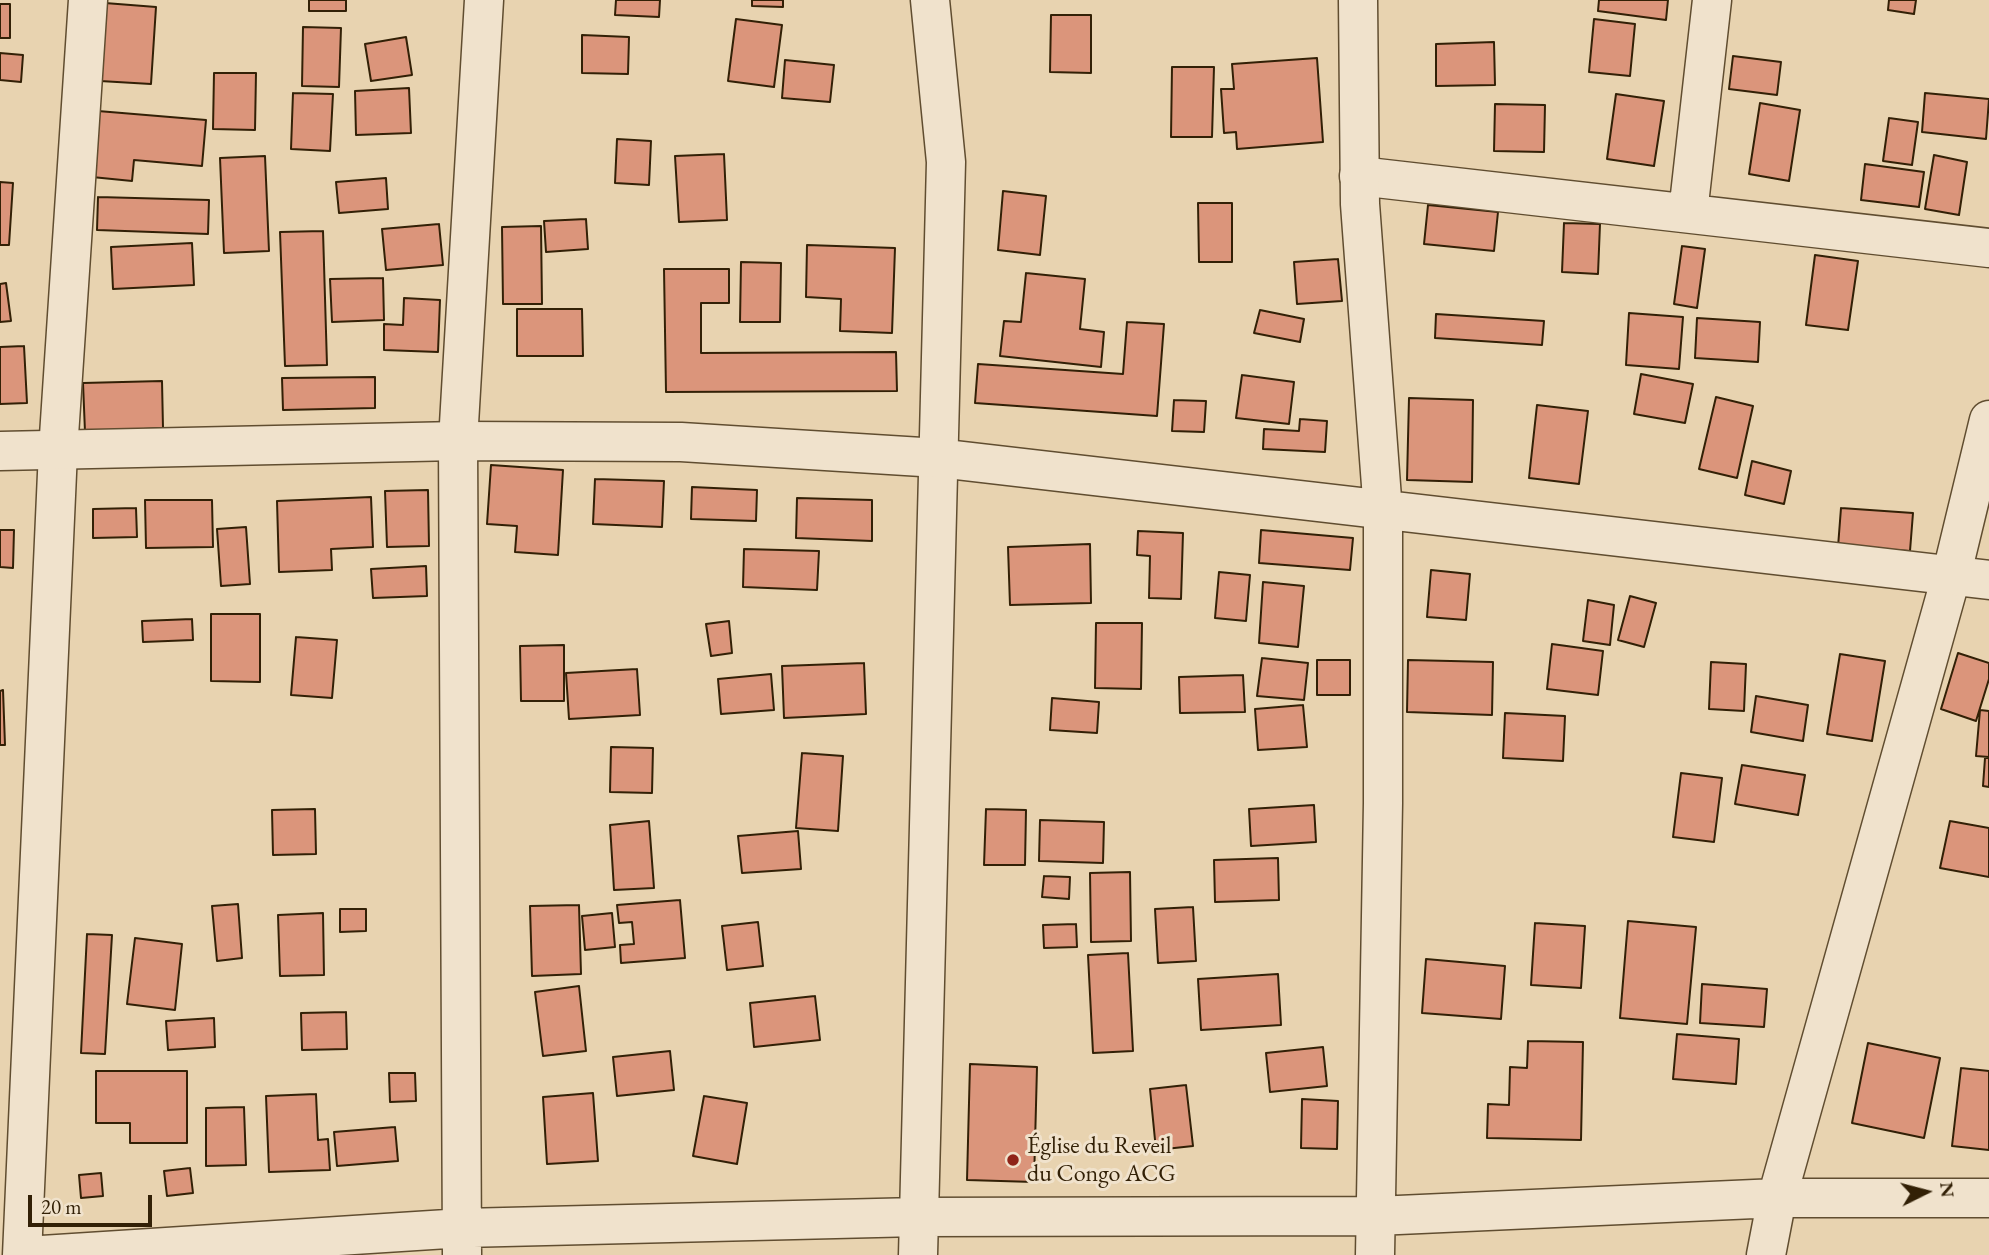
<!DOCTYPE html>
<html>
<head>
<meta charset="utf-8">
<style>
  body { margin:0 }
  #map { position:relative; width:1989px; height:1255px; overflow:hidden; background:#e8d3b0; font-family:"EB Garamond",serif }
  canvas { display:block }
  .north { position:absolute; left:1891px; top:1157px; width:70px; height:70px; -webkit-text-stroke:5px #f0e2cc; paint-order:stroke; rotate:84deg; font-size:19px; font-weight:700; line-height:28px; text-align:center; color:#322006 }
  .north::after { content:''; display:block; margin:auto; width:24px; height:32px; background:#322006; clip-path:polygon(50% 0,100% 100%,50% 72%,0 100%) }
  .scale { position:absolute; left:28px; top:1195px; width:124px; height:32px; box-sizing:border-box; border:4px solid #322006; border-top:0; padding-left:9px; font-size:21px; line-height:24px; white-space:nowrap; color:#322006; -webkit-text-stroke:5px #f0e2cc; paint-order:stroke }
</style>
</head>
<body>
<div id="map">
<canvas width="1989" height="1255"></canvas>
<div class="north">N</div>
<div class="scale">20 m</div>
</div>
<script>
const c = document.querySelector('canvas').getContext('2d');
c.lineJoin = 'round';
function paint(path, color) { c.fillStyle = color; c.fill(path, 'evenodd'); }
const shape = rows => new Path2D(rows.map(r => 'M' + r).join(''));
function trace(path, color, width, dash) { c.strokeStyle = color; c.lineWidth = width; c.lineCap = dash ? 'butt' : 'round'; c.setLineDash(dash || []); c.stroke(path); }
function write(font, color, halo, rows, align = 'center') {
  c.font = font + ' "EB Garamond",serif'; c.lineWidth = 6; c.setLineDash([]); c.textBaseline = 'middle'; c.strokeStyle = halo; c.fillStyle = color; for (const [text, x, y, turn = 0] of rows) {
    c.save(); c.translate(x, y); c.rotate((+turn || 0) * Math.PI / 180); c.textAlign = isNaN(turn) ? turn : align; if (halo) c.strokeText(text, 0, 0); c.fillText(text, 0, 0); c.restore();
  }
}
const building = shape([
  [309,0,346,0,346,11,309,11,309,0],
  [616,0,660,0,659,17,615,15,616,0],
  [752,0,783,0,783,7,752,6,752,0],
  [1599,0,1668,0,1666,20,1598,11,1599,0],
  [1889,0,1916,0,1914,14,1888,10,1889,0],
  [105,3,156,7,151,84,100,81,105,3],
  [0,4,10,4,10,38,0,38,0,4],
  [1051,15,1091,15,1091,73,1050,72,1051,15],
  [736,19,782,25,774,87,728,81,736,19],
  [1594,19,1635,24,1630,76,1589,72,1594,19],
  [303,27,341,28,339,87,302,86,303,27],
  [582,35,629,37,628,74,582,73,582,35],
  [406,37,412,75,371,81,365,44,406,37],
  [1494,42,1495,85,1436,86,1436,44,1494,42],
  [0,53,23,55,21,82,0,80,0,53],
  [1733,56,1781,62,1777,95,1729,89,1733,56],
  [1317,58,1323,142,1237,149,1236,132,1224,133,1221,89,1234,89,1232,64,1317,58],
  [785,60,834,65,830,102,782,98,785,60],
  [1172,67,1214,67,1212,137,1171,137,1172,67],
  [214,73,256,73,255,130,213,129,214,73],
  [409,88,411,133,356,135,355,91,409,88],
  [293,93,333,94,330,151,291,149,293,93],
  [1925,93,1989,99,1986,139,1922,132,1925,93],
  [1616,94,1664,101,1654,166,1607,159,1616,94],
  [1760,103,1800,110,1789,181,1749,174,1760,103],
  [1495,104,1545,105,1544,152,1494,151,1495,104],
  [98,111,206,120,202,166,134,160,132,181,92,177,98,111],
  [1889,118,1918,122,1912,165,1883,161,1889,118],
  [617,139,651,141,649,185,615,183,617,139],
  [724,154,727,220,679,222,675,156,724,154],
  [1934,155,1967,162,1959,215,1925,209,1934,155],
  [265,156,269,251,224,253,220,158,265,156],
  [1865,164,1924,172,1919,207,1861,200,1865,164],
  [386,178,388,209,339,213,336,182,386,178],
  [0,182,13,183,9,245,0,245,0,182],
  [1003,191,1046,196,1040,255,998,250,1003,191],
  [98,197,209,200,208,234,97,230,98,197],
  [1198,203,1232,203,1232,262,1199,262,1198,203],
  [1428,205,1498,212,1494,251,1424,244,1428,205],
  [586,219,588,249,546,252,544,221,586,219],
  [1564,223,1600,224,1598,274,1562,272,1564,223],
  [439,224,443,265,386,270,382,229,439,224],
  [541,226,542,304,503,304,502,227,541,226],
  [323,231,327,365,285,366,280,232,323,231],
  [192,243,194,285,113,289,111,247,192,243],
  [807,245,895,248,892,333,840,331,841,299,806,297,807,245],
  [1682,246,1705,249,1697,308,1674,304,1682,246],
  [1815,255,1858,261,1848,330,1806,325,1815,255],
  [1338,259,1342,301,1297,304,1294,262,1338,259],
  [741,262,781,263,780,322,740,322,741,262],
  [664,269,729,269,729,303,701,303,701,353,896,352,897,391,666,392,664,269],
  [1026,273,1085,279,1080,329,1104,332,1101,367,1000,356,1004,321,1021,322,1026,273],
  [383,278,384,320,332,322,330,279,383,278],
  [6,283,11,321,0,322,0,284,6,283],
  [404,298,440,300,438,352,384,350,384,324,403,325,404,298],
  [517,309,582,309,583,356,517,356,517,309],
  [1260,310,1304,319,1300,342,1254,333,1260,310],
  [1629,313,1683,317,1679,369,1626,365,1629,313],
  [1436,314,1544,321,1542,345,1435,338,1436,314],
  [1697,318,1760,322,1758,362,1695,358,1697,318],
  [1127,322,1164,324,1157,416,975,403,978,364,1123,374,1127,322],
  [24,346,27,403,0,404,0,347,24,346],
  [1641,374,1693,384,1685,423,1634,414,1641,374],
  [1242,375,1294,382,1289,424,1236,418,1242,375],
  [375,377,375,408,283,410,282,378,375,377],
  [162,381,163,428,85,432,83,383,162,381],
  [1716,397,1753,406,1737,478,1699,469,1716,397],
  [1409,398,1473,400,1472,482,1407,480,1409,398],
  [1174,400,1206,401,1204,432,1172,431,1174,400],
  [1537,405,1588,411,1579,484,1529,478,1537,405],
  [1300,419,1327,421,1325,452,1263,449,1264,429,1299,431,1300,419],
  [1752,461,1791,471,1784,504,1745,495,1752,461],
  [491,465,563,470,558,555,515,552,517,526,487,524,491,465],
  [595,479,664,481,662,527,593,524,595,479],
  [692,487,757,490,756,521,691,519,692,487],
  [428,490,429,546,387,547,385,491,428,490],
  [371,497,373,547,331,549,332,570,279,572,277,501,371,497],
  [797,498,872,500,872,541,796,538,797,498],
  [145,500,212,500,213,547,146,548,145,500],
  [136,508,137,537,93,538,93,509,136,508],
  [1841,508,1913,513,1910,551,1838,547,1841,508],
  [246,527,250,584,221,586,217,529,246,527],
  [0,530,14,530,13,568,0,567,0,530],
  [1261,530,1353,538,1350,570,1259,563,1261,530],
  [1138,531,1183,533,1181,599,1149,598,1150,556,1137,555,1138,531],
  [1090,544,1091,603,1010,605,1008,547,1090,544],
  [744,549,819,551,817,590,743,587,744,549],
  [426,566,427,596,373,598,371,569,426,566],
  [1431,570,1470,574,1466,620,1427,617,1431,570],
  [1219,572,1250,575,1246,621,1215,618,1219,572],
  [1263,582,1304,586,1298,647,1259,643,1263,582],
  [1630,596,1656,603,1644,647,1618,640,1630,596],
  [1588,600,1614,605,1610,645,1583,641,1588,600],
  [211,614,260,614,260,682,211,681,211,614],
  [192,619,193,640,143,642,142,621,192,619],
  [729,621,732,653,711,656,706,624,729,621],
  [1096,623,1142,623,1141,689,1095,688,1096,623],
  [296,637,337,640,332,698,291,695,296,637],
  [1552,644,1603,651,1598,695,1547,689,1552,644],
  [564,645,564,701,521,701,520,646,564,645],
  [1958,653,1989,663,1989,679,1976,721,1941,709,1958,653],
  [1840,654,1885,661,1872,741,1827,734,1840,654],
  [1262,658,1308,663,1304,700,1257,696,1262,658],
  [1317,660,1350,660,1350,695,1317,695,1317,660],
  [1408,660,1493,662,1492,715,1407,712,1408,660],
  [1711,662,1746,664,1744,711,1709,709,1711,662],
  [864,663,866,714,784,718,782,666,864,663],
  [637,669,640,715,569,719,566,673,637,669],
  [771,674,774,710,721,714,718,679,771,674],
  [1243,675,1245,712,1180,713,1179,677,1243,675],
  [3,690,5,745,0,745,0,691,3,690],
  [1756,696,1808,705,1803,741,1751,732,1756,696],
  [1052,698,1099,702,1097,733,1050,730,1052,698],
  [1303,705,1307,747,1258,750,1255,709,1303,705],
  [1980,710,1989,711,1989,757,1976,756,1980,710],
  [1505,713,1565,716,1563,761,1503,758,1505,713],
  [611,747,653,748,652,793,610,792,611,747],
  [802,753,843,756,838,831,796,828,802,753],
  [1985,758,1989,758,1989,787,1983,786,1985,758],
  [1742,765,1805,775,1798,815,1735,804,1742,765],
  [1681,773,1722,778,1714,842,1673,837,1681,773],
  [1314,805,1316,842,1251,846,1249,809,1314,805],
  [315,809,316,854,273,855,272,810,315,809],
  [986,809,1026,810,1025,865,984,865,986,809],
  [1040,820,1104,822,1103,863,1039,861,1040,820],
  [649,821,654,888,614,890,610,825,649,821],
  [1950,821,1989,828,1989,877,1940,868,1950,821],
  [798,831,801,869,742,873,738,836,798,831],
  [1278,858,1279,900,1215,902,1214,860,1278,858],
  [1130,872,1131,941,1091,942,1090,873,1130,872],
  [1044,876,1070,877,1069,899,1042,897,1044,876],
  [680,900,685,958,621,963,620,945,634,944,632,922,619,923,617,905,680,900],
  [238,904,242,958,217,961,212,906,238,904],
  [579,905,581,974,532,976,530,906,579,905],
  [1193,907,1196,961,1158,963,1155,909,1193,907],
  [340,909,366,909,366,931,340,932,340,909],
  [323,913,324,975,280,976,278,915,323,913],
  [612,913,615,947,585,950,582,916,612,913],
  [1628,921,1696,927,1687,1024,1620,1018,1628,921],
  [758,922,763,966,727,970,722,926,758,922],
  [1535,923,1585,926,1581,988,1531,985,1535,923],
  [1076,924,1077,947,1044,948,1043,925,1076,924],
  [87,934,112,935,105,1054,81,1053,87,934],
  [135,938,182,944,175,1010,127,1004,135,938],
  [1128,953,1133,1051,1093,1053,1088,955,1128,953],
  [1426,959,1505,966,1501,1019,1422,1013,1426,959],
  [1278,974,1281,1025,1201,1030,1198,979,1278,974],
  [1702,984,1767,989,1764,1027,1700,1023,1702,984],
  [579,986,586,1051,543,1056,535,992,579,986],
  [815,996,820,1040,754,1047,750,1003,815,996],
  [346,1012,347,1049,302,1050,301,1013,346,1012],
  [214,1018,215,1047,168,1050,166,1021,214,1018],
  [1677,1034,1739,1039,1736,1084,1673,1079,1677,1034],
  [1528,1041,1583,1042,1581,1140,1487,1138,1488,1104,1509,1105,1510,1067,1527,1068,1528,1041],
  [1868,1043,1940,1058,1924,1138,1852,1123,1868,1043],
  [1323,1047,1327,1086,1270,1092,1266,1053,1323,1047],
  [670,1051,674,1090,617,1096,613,1057,670,1051],
  [970,1064,1037,1067,1034,1182,967,1180,970,1064],
  [1961,1068,1989,1071,1989,1150,1952,1146,1961,1068],
  [96,1071,187,1071,187,1143,130,1143,130,1123,96,1123,96,1071],
  [389,1073,415,1073,416,1101,390,1102,389,1073],
  [1186,1085,1193,1146,1156,1150,1150,1089,1186,1085],
  [593,1093,598,1161,547,1164,543,1097,593,1093],
  [316,1094,318,1140,328,1139,330,1170,269,1172,266,1096,316,1094],
  [704,1096,747,1103,737,1164,693,1156,704,1096],
  [1302,1099,1338,1101,1337,1149,1301,1148,1302,1099],
  [244,1107,246,1165,206,1166,206,1108,244,1107],
  [395,1127,398,1161,337,1166,334,1132,395,1127],
  [190,1168,193,1193,167,1196,164,1171,190,1168],
  [101,1173,103,1196,81,1198,79,1175,101,1173]
]);
const minor = shape([
  [1359,176,1989,248],
  [1688,213,1712,0],
  [462,1254,458,441,484,0],
  [22,1255,58,451,88,0],
  [42,1255,463,1228,918,1217,1376,1216,1777,1198,1989,1198],
  [918,1255,946,162,930,0],
  [1375,1255,1383,803,1383,512],
  [1766,1255,1777,1198,1951,577,1989,420]
]);
const tertiary = shape([
  [1358,0,1360,204,1383,512],
  [0,451,458,441,681,442,938,458,1989,580]
]);
const markers = [
  [1013,1160,7,"#8f2418"]
];
const poiNames = [
  ["Église du Reveil",1027,1146],
  ["du Congo ACG",1027,1174]
];
paint(building, '#db957b');
trace(building, '#322006', 2);
trace(minor, '#604d30', 41);
trace(tertiary, '#604d30', 41);
trace(minor, '#f0e2cc', 38);
trace(tertiary, '#f0e2cc', 38);
for (const [x, y, r, color] of markers) { const dot = new Path2D(); dot.arc(x, y, r, 0, 2 * Math.PI); c.fillStyle = color; c.fill(dot); trace(dot, '#f0e2cc', 2.5); }
write('24px', '#322006', '#f0e2cc', poiNames, 'left');
</script>
</body>
</html>
